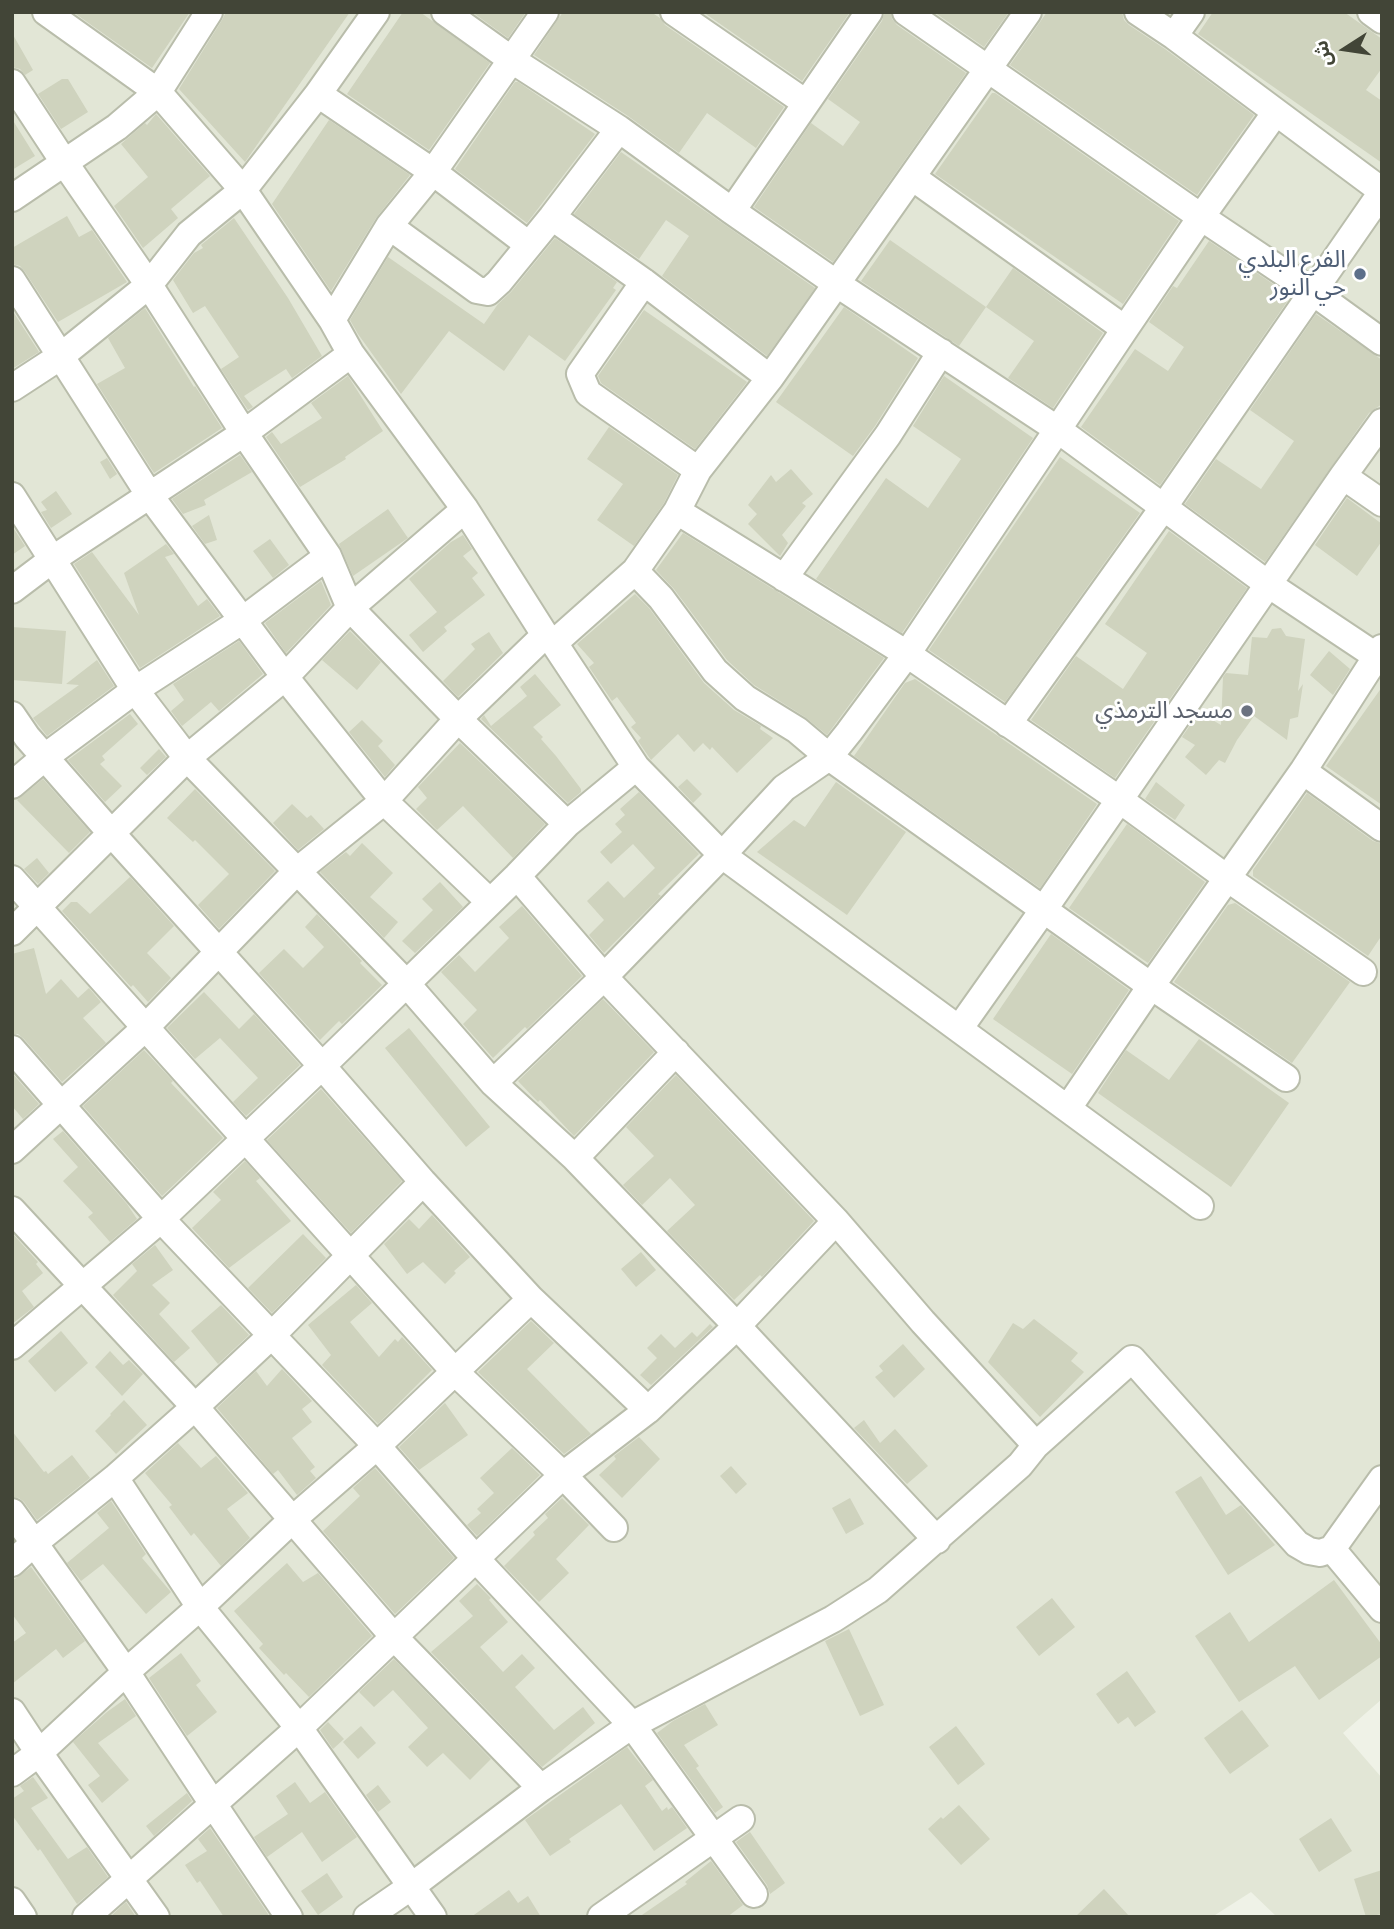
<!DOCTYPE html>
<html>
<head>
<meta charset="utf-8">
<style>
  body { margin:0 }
  #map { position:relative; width:1394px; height:1929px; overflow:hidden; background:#eff2e7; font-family:"Alegreya Sans","Noto Sans Arabic",sans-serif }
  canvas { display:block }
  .frame { position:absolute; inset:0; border:14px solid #424537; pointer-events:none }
  .north { position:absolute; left:1310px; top:14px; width:70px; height:70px; -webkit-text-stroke:5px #fff; paint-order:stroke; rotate:258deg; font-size:19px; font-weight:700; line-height:28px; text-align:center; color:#424537 }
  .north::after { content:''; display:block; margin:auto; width:24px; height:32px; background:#424537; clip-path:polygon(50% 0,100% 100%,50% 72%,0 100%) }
</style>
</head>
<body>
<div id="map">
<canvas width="1394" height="1929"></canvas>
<div class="frame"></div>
<div class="north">ش</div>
</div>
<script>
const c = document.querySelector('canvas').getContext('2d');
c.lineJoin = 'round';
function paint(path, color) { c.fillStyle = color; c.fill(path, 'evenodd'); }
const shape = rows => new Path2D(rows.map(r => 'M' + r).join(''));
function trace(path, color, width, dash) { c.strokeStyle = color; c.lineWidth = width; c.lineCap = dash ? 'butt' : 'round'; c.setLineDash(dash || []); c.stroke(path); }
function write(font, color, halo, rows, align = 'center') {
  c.font = font + ' "Alegreya Sans","Noto Sans Arabic",sans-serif'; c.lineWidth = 6; c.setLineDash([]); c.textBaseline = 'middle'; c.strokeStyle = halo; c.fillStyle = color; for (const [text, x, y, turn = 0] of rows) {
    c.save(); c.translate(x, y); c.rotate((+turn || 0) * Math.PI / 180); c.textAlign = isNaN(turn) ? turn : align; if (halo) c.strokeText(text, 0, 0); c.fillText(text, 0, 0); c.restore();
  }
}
const residential = shape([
  [12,12,1382,12,1382,1699,1343,1733,1382,1778,1382,1917,1277,1917,1251,1892,1212,1917,12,1917]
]);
const building = shape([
  [73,12,190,12,152,68],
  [226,12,350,12,245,162,179,89,222,20],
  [403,12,420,12,490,63,429,150,347,94],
  [472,12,526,12,508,38],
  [563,12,651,12,660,18,665,25,784,107,756,148,707,113,679,153,628,116,534,55],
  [703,12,850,12,802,81],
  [885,12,891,12,892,19,897,25,966,73,833,262,754,207,811,123,843,146,860,122,828,99,882,21],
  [934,12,1009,12,984,47],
  [1047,12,1122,12,1124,20,1129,25,1165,49,1254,115,1197,195,1010,65],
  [1213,12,1344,12,1382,39,1382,68,1366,90,1382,101,1382,163,1198,34],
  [12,33,33,70,25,75,20,69,12,67],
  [62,79,68,79,88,112,61,129,38,94],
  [515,82,518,82,595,134,527,223,455,169],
  [992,93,995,93,1179,221,1123,304,935,174],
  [156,114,210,176,171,209,178,218,143,248,114,206,148,177,121,144,145,123,147,125],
  [12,119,35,156,12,170],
  [329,120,410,175,376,218,331,291,272,204],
  [621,152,815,288,767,356,662,276,689,236,666,220,639,259,574,214],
  [67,216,79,237,92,230,127,282,58,322,25,272,20,266,12,264,12,248],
  [234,218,288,298,322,356,292,378,286,369,244,396,253,407,248,410,221,369,239,357,205,306,193,313,173,280,194,253,203,248,201,245],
  [555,238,617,282,613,288,616,290,565,361,529,335,504,371,449,331,401,394,358,334,350,320,388,257,484,324,498,304,511,292],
  [890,240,986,307,959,346,861,281],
  [1209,241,1291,296,1160,485,1081,427,1135,349,1168,371,1184,347,1149,322,1173,286,1177,288],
  [1013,268,1103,333,1053,408,1008,378,1034,341,986,307],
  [844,307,918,358,875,426,853,456,776,402],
  [145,308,194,387,195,386,222,428,154,473,97,384,125,368,108,338],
  [12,310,39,352,12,369],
  [644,310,747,382,695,449,601,383,598,376],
  [1316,314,1382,360,1382,404,1369,413,1265,562,1185,504,1216,459,1261,489,1294,441,1250,410],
  [348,376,383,431,345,457,346,459,300,487,266,437,272,432,281,444,322,418,311,403],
  [944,376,1033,438,902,633,816,579,886,478,928,508,961,459,913,426],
  [609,427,678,475,664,503,634,546,597,520,623,484,587,459],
  [240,455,252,472,204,500,206,505,183,514,172,499],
  [1060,457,1140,513,1005,702,929,650],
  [107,458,117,474,110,479,100,462],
  [791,469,813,494,802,503,806,506,782,535,788,543,780,556,748,524,757,514,748,505,771,475,776,482],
  [56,491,72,514,51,528,41,512,47,510,41,502],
  [1347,498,1382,524,1382,541,1357,576,1315,545],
  [388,509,408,538,353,576,339,544],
  [209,515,217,540,205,544,192,526],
  [12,526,25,546,12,555],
  [1169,531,1247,588,1115,778,1031,720,1076,656,1123,689,1147,653,1105,624],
  [683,533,884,658,827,735,805,717,754,685,727,660,674,589,656,570],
  [463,535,472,549,463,556,478,573,472,578,485,595,444,627,447,631,423,652,409,635,437,612,409,579,451,542],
  [270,539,289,565,273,578,253,551],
  [166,544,174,554,165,557,198,606,207,599,220,616,140,668,74,564,92,552,139,615,124,573],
  [321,581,331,605,286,653,265,623],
  [635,594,649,608,704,683,734,710,761,726,760,729,773,738,737,773,712,747,710,750,703,743,694,752,678,734,651,760,638,741,641,738,631,727,636,723,617,697,612,701,589,667,594,663,577,644],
  [12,627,66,631,62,684,12,680],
  [1281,628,1286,636,1305,639,1298,691,1303,684,1298,717,1290,719,1287,740,1254,716,1237,740,1225,763,1219,760,1206,775,1185,757,1195,745,1182,737,1199,712,1221,725,1223,677,1226,673,1248,675,1252,637,1267,638,1272,629],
  [350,631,381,662,357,690,322,660],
  [489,632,503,653,458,697,443,681,475,649,471,644],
  [239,641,263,674,219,711,211,702,182,726,171,711,184,700,173,684],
  [1329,651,1350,669,1333,695,1310,675],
  [97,660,114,686,47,736,33,718,79,685,66,684],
  [535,674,561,705,533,727,543,737,541,739,556,756,581,789,581,792,568,803,481,719,484,715,491,726,527,696,520,687],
  [915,679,1097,804,1040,888,854,756,905,683],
  [1382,687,1382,805,1326,766],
  [130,714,138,724,102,756,105,760,100,764,122,786,105,802,68,760],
  [362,720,383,741,378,746,395,765,385,777,349,732],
  [460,743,545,824,513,858,463,806,437,830,416,809,427,798,418,787],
  [159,749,166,757,147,775,140,768],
  [43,779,90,832,69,853,17,800],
  [687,779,702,794,693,803,678,787],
  [836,782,906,832,847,915,757,852,794,820,805,827],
  [1156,782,1185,805,1175,820,1145,799],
  [195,789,275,871,219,929,198,905,229,874,195,840,193,842,167,818],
  [639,792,699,854,658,894,661,896,604,953,589,935,604,920,587,901,608,881,624,898,655,868,633,844,611,864,600,852,622,832,615,824,625,815,620,809],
  [1307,793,1373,841,1382,844,1382,935,1368,956,1253,876,1253,870],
  [292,804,307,818,311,815,324,829,298,850,273,823],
  [1127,824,1205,882,1148,963,1069,908],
  [362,843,393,873,370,897,398,922,384,938,320,872,346,852,350,856],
  [37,858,49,873,38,884,24,869],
  [130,877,174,926,147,953,171,978,148,1002,133,985,131,987,62,911,71,902,77,902,90,914],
  [440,882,463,907,415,953,402,941,433,910,422,899],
  [1235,903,1350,982,1292,1063,1174,982,1228,905],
  [522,906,582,976,527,1029,525,1027,493,1058,463,1024,477,1010,441,972,459,955,475,972,509,938,499,927],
  [317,914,362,961,360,963,382,985,342,1024,339,1021,320,1040,259,973,284,949,303,968,324,947,305,927],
  [1051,934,1129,990,1072,1074,993,1019],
  [34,948,46,994,61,979,78,998,89,988,101,1002,83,1018,106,1043,62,1082,24,1039,18,1034,12,1034,12,954],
  [204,992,239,1029,254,1014,300,1065,246,1116,233,1102,258,1078,220,1038,195,1059,167,1028],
  [603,999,654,1052,574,1136,540,1100,538,1102,518,1081],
  [409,1028,490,1127,466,1147,385,1048],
  [1199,1039,1289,1103,1231,1187,1098,1093,1126,1050,1169,1080],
  [144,1050,173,1081,171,1083,223,1138,162,1196,83,1106],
  [12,1073,39,1104,23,1119,12,1106],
  [676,1075,814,1221,762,1277,760,1275,734,1300,667,1231,695,1205,670,1178,642,1205,623,1185,654,1156,626,1127],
  [321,1089,402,1181,351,1233,267,1140],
  [63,1131,127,1204,137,1219,110,1242,88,1217,93,1213,63,1181,78,1167,53,1139],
  [245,1161,260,1178,256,1181,291,1221,229,1268,192,1228,221,1200,213,1192],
  [432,1215,470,1257,454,1271,456,1273,445,1284,423,1262,407,1274,384,1244,409,1219,419,1229],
  [12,1233,38,1262,36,1264,43,1273,22,1291,34,1307,12,1324],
  [303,1234,326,1258,272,1313,248,1288],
  [155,1245,173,1270,152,1285,170,1303,159,1314,190,1348,174,1362,113,1295,137,1271,132,1264],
  [641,1252,656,1270,636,1287,621,1269],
  [356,1285,372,1303,350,1322,379,1357,395,1339,398,1342,402,1337,432,1370,378,1424,322,1365,331,1355,308,1325],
  [221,1305,249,1335,218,1364,191,1331],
  [1034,1319,1078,1353,1071,1361,1084,1372,1040,1417,988,1362,1013,1323,1023,1329],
  [531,1321,554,1343,527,1369,591,1434,564,1454,478,1372],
  [710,1324,713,1327,651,1385,640,1375,657,1358,647,1348,661,1334,675,1348,692,1332,697,1337],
  [61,1331,88,1363,55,1392,28,1361],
  [903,1344,925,1369,894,1398,875,1377,883,1371,879,1366],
  [110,1351,123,1365,129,1360,143,1374,122,1396,95,1367],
  [282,1369,312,1401,302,1409,312,1422,292,1438,315,1467,310,1471,316,1478,297,1495,278,1470,273,1474,217,1408,256,1371,267,1386],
  [124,1400,147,1425,116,1454,95,1431,111,1415,110,1414],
  [445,1403,468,1435,419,1470,399,1447],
  [864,1420,880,1443,895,1429,928,1466,907,1484,854,1428],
  [12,1431,44,1472,46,1471,48,1474,72,1455,90,1478,37,1520,24,1502,19,1498,12,1497],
  [639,1437,660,1459,622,1498,599,1475,616,1459,614,1456],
  [178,1443,201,1468,216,1456,248,1493,227,1509,250,1538,221,1566,194,1533,191,1536,169,1507,172,1505,145,1473],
  [512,1448,540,1475,477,1536,467,1525,481,1513,477,1509,494,1493,480,1478],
  [731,1466,747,1484,736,1494,720,1476],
  [375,1468,454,1558,395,1614,323,1531,360,1496,353,1488],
  [1201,1476,1226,1515,1241,1505,1275,1545,1228,1575,1175,1492],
  [562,1498,589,1525,556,1559,569,1573,539,1602,504,1566,535,1535,533,1532,548,1518,545,1514],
  [850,1498,864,1524,846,1534,832,1508],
  [111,1501,146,1554,142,1558,171,1592,146,1614,103,1564,81,1581,67,1563,109,1528,97,1513],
  [287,1563,303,1582,318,1573,372,1636,309,1697,286,1673,284,1675,259,1648,263,1644,234,1611],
  [31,1567,85,1641,63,1658,56,1649,12,1684,12,1643,26,1633,12,1614,12,1581],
  [1334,1580,1382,1645,1382,1656,1319,1700,1295,1666,1239,1702,1195,1636,1230,1612,1249,1642],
  [477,1584,491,1598,489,1600,508,1622,480,1647,503,1672,522,1654,535,1668,515,1687,554,1730,583,1707,595,1723,542,1767,431,1652,473,1616,459,1601],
  [1052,1598,1075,1627,1039,1656,1016,1627],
  [849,1629,884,1705,860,1716,825,1641],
  [181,1653,201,1681,196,1685,217,1712,187,1736,149,1678],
  [394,1659,491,1759,470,1780,443,1753,427,1767,408,1747,428,1728,393,1690,374,1707,359,1692],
  [1127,1671,1156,1712,1135,1727,1128,1717,1118,1724,1096,1694],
  [125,1699,136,1716,98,1743,129,1780,102,1803,88,1785,100,1776,73,1742,107,1712],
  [705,1704,718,1725,684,1745,699,1766,696,1768,723,1807,715,1813,657,1733,673,1721],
  [1242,1710,1269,1746,1230,1774,1204,1738],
  [328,1722,344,1739,333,1749,320,1730],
  [361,1726,376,1743,358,1759,343,1742],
  [956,1726,985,1764,958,1785,929,1747],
  [627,1747,653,1780,645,1786,662,1811,667,1807,668,1810,672,1807,687,1828,654,1851,621,1804,569,1839,571,1842,550,1856,525,1820],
  [33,1777,48,1798,31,1808,68,1859,87,1847,108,1877,77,1904,40,1849,38,1851,12,1815,12,1799,24,1791,20,1786],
  [295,1782,310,1803,325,1792,357,1837,322,1862,302,1832,267,1857,254,1837,288,1814,276,1796],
  [378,1785,391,1802,378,1812,366,1795],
  [187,1793,192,1801,154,1836,146,1826],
  [959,1805,990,1839,961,1865,928,1829,941,1817,943,1819],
  [1331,1818,1352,1851,1319,1872,1299,1839],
  [210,1828,270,1917,224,1917,200,1881,197,1883,185,1865,207,1851,198,1839],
  [750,1832,785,1883,770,1894,767,1885,736,1842],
  [711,1861,743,1905,727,1917,639,1917,687,1884,685,1882],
  [1382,1870,1382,1914,1366,1917,1354,1879],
  [327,1873,343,1897,318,1915,301,1891],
  [1104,1889,1130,1917,1075,1917],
  [509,1890,518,1903,528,1896,541,1917,471,1917],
  [126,1902,136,1917,110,1917]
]);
const minor = shape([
  [46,12,158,92,243,190,332,320,351,354,465,509,545,635,554,643,636,767,722,855,604,977,493,1083],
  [445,12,512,60,619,129,732,211,837,284,1057,429,1268,584,1382,660],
  [674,12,806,103],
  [906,12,1201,217,1313,292,1382,342],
  [1138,12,1174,36,1382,191],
  [1371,12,1382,20],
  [1174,36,1191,12],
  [12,83,64,162,149,285,244,433,328,556,350,608,458,719,567,824],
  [318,94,433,172,529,245],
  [912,177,1125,329],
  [12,198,117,127,158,92,209,12],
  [732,211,869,12],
  [552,217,644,282,770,378],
  [389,226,477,290,488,292,499,282,552,217,619,129],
  [12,280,150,496,285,677,384,801,490,902],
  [644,282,580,374,588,393,698,470],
  [332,320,389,226,433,172,545,12],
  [12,388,61,356,149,285,189,234,243,190,318,94,376,12],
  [1343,476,1382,503],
  [12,496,135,690,187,758,406,983,493,1083,575,1158,737,1326,937,1540],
  [677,511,907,654,1120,800,1227,878,1363,972],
  [635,571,661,598,715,671,745,698,797,730,829,757,1151,986,1286,1078],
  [784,578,888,435,941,352],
  [12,590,53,559,244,433,351,354],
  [554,643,635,571,677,511,698,470,770,378,1028,12],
  [12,715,27,737,112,834,322,1066,423,1182,531,1299,648,1410],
  [1008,724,1163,508,1382,192],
  [1303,771,1382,828],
  [12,785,45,757,135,690,243,620,328,556],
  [517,876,604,977,836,1221,923,1322,1036,1445],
  [12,879,456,1373,563,1475,614,1528],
  [12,932,187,758,285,677,350,608,465,509],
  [959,1029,1044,909,1343,476,1382,422],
  [12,1049,161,1219,377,1446,475,1558,632,1725,754,1894],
  [1068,1108,1151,986,1303,771,1382,648],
  [12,1150,145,1028,297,871,384,801,458,719,545,635],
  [575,1158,676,1052],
  [1200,1206,722,855,784,788,829,757,849,732,907,654,1125,329,1201,217,1276,112],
  [12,1210,195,1407,394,1637,541,1788],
  [12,1346,161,1219,322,1066,517,876,567,824,636,767],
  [115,1478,200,1607,299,1728,433,1917],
  [12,1512,126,1672,213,1804,289,1917],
  [1332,1549,1382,1479],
  [1332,1549,1382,1609],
  [12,1563,34,1543,115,1478,195,1407,272,1335,423,1182],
  [12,1712,39,1753,156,1917],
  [12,1773,39,1753,126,1672,200,1607,293,1519,377,1446,531,1299],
  [12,1901,23,1917],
  [86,1917,299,1728,563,1475,648,1410,737,1326,836,1221],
  [367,1917,412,1886,541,1788,632,1725,833,1619,878,1590,1020,1465,1036,1445,1132,1359,1297,1544,1309,1551,1320,1553,1332,1549],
  [601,1917,741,1819]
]);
const markers = [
  [1360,274,7,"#5c6f8a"],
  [1247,711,7,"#6b7280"]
];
const serviceNames = [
  ["الفرع البلدي",1346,260],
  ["حي النور",1346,288]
];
const worshipNames = [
  ["مسجد الترمذي",1233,711]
];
paint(residential, '#e2e6d6');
paint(building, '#cfd3be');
trace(minor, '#b9bdab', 30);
trace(minor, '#fff', 26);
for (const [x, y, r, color] of markers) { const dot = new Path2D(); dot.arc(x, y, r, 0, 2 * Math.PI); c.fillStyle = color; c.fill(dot); trace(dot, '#fff', 2.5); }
write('24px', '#4e5e75', '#fff', serviceNames, 'right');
write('24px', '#5b616d', '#fff', worshipNames, 'right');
</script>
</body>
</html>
